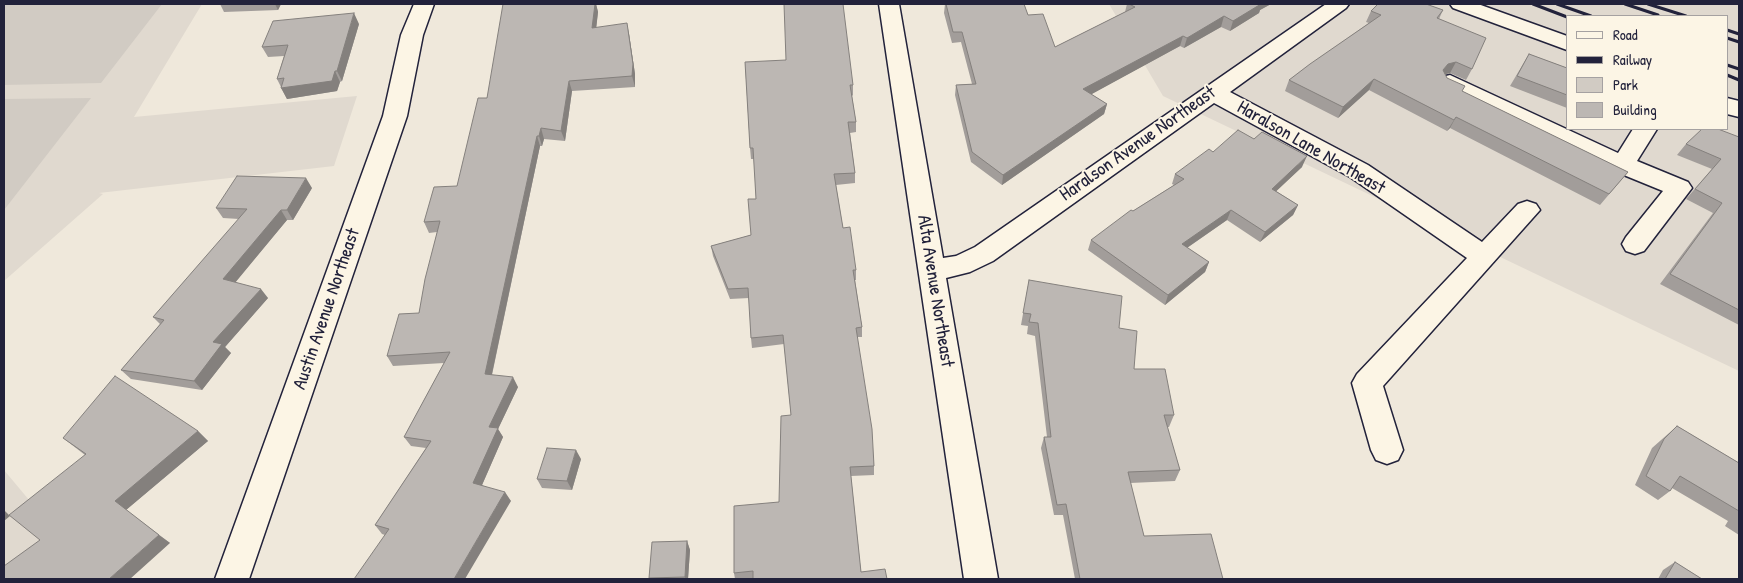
<!DOCTYPE html>
<html>
<head>
<meta charset="utf-8">
<style>
  body { margin:0 }
  #map { position:relative; width:1743px; height:583px; overflow:hidden; background:#efe8db; font-family:"Patrick Hand",sans-serif }
  canvas { display:block }
  .frame { position:absolute; inset:0; border:5px solid #22223b; pointer-events:none }
  .legend { position:absolute; left:1566px; top:15px; width:162px; height:115px; box-sizing:border-box; background:#fcf5e5; border:1px solid #a5a1a1; margin:0; padding:6px 9px; list-style:none; font-size:15px; color:#22223b }
  .legend li { display:flex; align-items:center; gap:10px; height:25px }
  .legend b { width:25px; border:1px solid #a5a1a1 }
</style>
</head>
<body>
<div id="map">
<canvas width="1743" height="583"></canvas>
<div class="frame"></div>
<ul class="legend">
<li><b style="height:6px;background:#fcf5e5"></b>Road</li>
<li><b style="height:6px;background:#22223b"></b>Railway</li>
<li><b style="height:14px;background:#d1cbc3"></b>Park</li>
<li><b style="height:14px;background:#bcb7b3"></b>Building</li>
</ul>
</div>
<script>
const c = document.querySelector('canvas').getContext('2d');
c.lineJoin = 'round';
function paint(path, color) { c.fillStyle = color; c.fill(path, 'evenodd'); }
const shape = rows => new Path2D(rows.map(r => 'M' + r).join(''));
function trace(path, color, width, dash) { c.strokeStyle = color; c.lineWidth = width; c.lineCap = dash ? 'butt' : 'round'; c.setLineDash(dash || []); c.stroke(path); }
function write(font, color, halo, rows, align = 'center') {
  c.font = font + ' "Patrick Hand",sans-serif'; c.lineWidth = 4; c.setLineDash([]); c.textBaseline = 'middle'; c.strokeStyle = halo; c.fillStyle = color; for (const [text, x, y, turn = 0] of rows) {
    c.save(); c.translate(x, y); c.rotate((+turn || 0) * Math.PI / 180); c.textAlign = isNaN(turn) ? turn : align; if (halo) c.strokeText(text, 0, 0); c.fillText(text, 0, 0); c.restore();
  }
}
const built = shape([
  [4,4,202,4,134,117,357,96,334,166,99,193,103,194,4,281],
  [1109,4,1739,4,1739,371,1163,96],
  [1567,16,1727,16,1727,129,1567,129],
  [4,470,95,579,4,579]
]);
const green = shape([
  [4,4,162,4,101,83,4,85],
  [91,98,4,210,4,99]
]);
const minor = shape([
  [414,4,434,4,423,35,407,116,249,579,215,579,383,116,401,35,414,4],
  [879,4,899,4,943,258,956,256,975,247,1326,4,1349,4,1346,8,1230,92,1368,165,1482,242,1518,204,1527,201,1536,204,1540,210,1383,386,1403,450,1398,460,1387,464,1376,460,1371,450,1352,383,1357,374,1467,258,1350,177,1214,103,993,261,970,272,946,278,998,579,964,579,879,4],
  [1450,75,1618,153,1633,129,1657,129,1637,161,1688,182,1692,188,1644,251,1635,254,1626,251,1622,244,1626,237,1663,191,1614,171,1442,87,1439,82,1442,77,1450,75]
]);
const major = shape([
  [1450,4,1478,4,1567,36,1567,50,1453,8,1450,4],
  [1727,98,1739,101,1739,117,1727,114,1727,98]
]);
const rail = shape([
  [1533,4,1567,17],
  [1557,4,1591,16],
  [1625,4,1658,15],
  [1648,4,1686,16],
  [1727,30,1739,34],
  [1727,38,1739,42],
  [1727,65,1739,69],
  [1727,75,1739,80]
]);
const wall = shape([
  [220,4,281,4,278,10,224,12],
  [595,4,596,4,598,12,596,28,629,34,635,74,635,87,572,91,565,141,544,139,542,146,540,146,492,375,518,387,498,429,503,437,482,485,511,501,385,535,382,534,375,525,426,448,411,446,404,437,444,363,393,366,387,356,419,313,437,232,429,233,424,222,457,186,487,98],
  [945,4,1024,4,1028,15,1055,47,1125,12,1127,4,1271,4,1260,10,1259,13,1230,31,1221,27,1184,48,1180,46,1091,94,1107,104,1104,114,1002,185,971,162,955,95,956,85,972,84,961,42,952,43,944,13],
  [1443,10,1439,19,1472,69,1466,80,1450,73,1445,74,1447,78,1462,91,1628,172,1600,205,1450,128,1447,131,1369,90,1338,118,1285,91,1289,80,1369,23,1366,22,1371,11],
  [359,24,342,81,340,82,337,91,287,99,277,79,284,56,268,57,262,47],
  [1529,54,1567,68,1567,108,1510,86],
  [745,62,853,85,853,95,852,96,856,122,856,132,850,133,855,173,855,183,836,185,843,228,856,270,856,280,855,280,862,327,862,337,857,337,874,466,874,475,851,476,861,572,887,579,735,579,734,573,779,502,791,415,784,344,752,348,751,338,749,298,730,299,713,256,711,246,751,235,756,199,754,159,751,159,750,148],
  [1739,137,1739,325,1660,284,1713,213,1686,199,1712,169,1677,155,1686,144],
  [1254,139,1302,167,1276,191,1298,205,1293,215,1260,242,1227,220,1187,248,1209,262,1205,272,1165,305,1088,250,1091,240,1133,211,1174,185,1172,184,1175,174,1213,152],
  [312,188,293,220,287,220,235,282,268,298,225,347,231,353,202,390,131,379,121,370,160,324,153,317,239,219,223,218,216,208],
  [1029,280,1119,328,1134,369,1174,415,1169,427,1167,427,1180,470,1175,481,1130,483,1144,536,1223,579,1075,579,1063,515,1054,515,1041,448,1044,437,1047,437,1035,336,1027,334,1028,326,1021,325],
  [1677,426,1739,463,1739,535,1725,526,1728,521,1672,488,1670,491,1658,500,1635,485,1652,448],
  [198,431,208,441,126,510,170,543,40,540,85,455,63,438],
  [581,459,572,490,542,488,537,479],
  [687,541,690,550,688,579,649,579,649,578],
  [1675,562,1702,579,1658,579,1663,570]
]);
const shadedWall = shape([
  [275,4,281,4,278,10],
  [595,4,596,4,598,12,595,39,592,28],
  [1260,4,1271,4,1260,10,1259,13,1230,31,1233,21],
  [354,13,359,24,342,81,337,71],
  [1224,16,1221,27,1184,48,1187,38],
  [627,23,629,34,635,74,635,87,632,76],
  [1183,36,1180,46,1081,100,1083,89],
  [1456,62,1450,73,1442,75,1443,70,1448,64],
  [335,71,340,82,337,91,287,99,281,88],
  [1374,79,1369,90,1338,118,1343,107],
  [569,81,572,91,565,141,561,131],
  [1107,104,1104,114,1002,185,1003,175],
  [1456,117,1450,128,1447,131,1454,120],
  [541,128,544,139,542,146,539,136],
  [537,136,540,146,490,383,485,374],
  [1307,156,1302,167,1268,199,1272,189],
  [306,178,312,188,293,220,287,210],
  [1298,205,1293,215,1260,242,1265,232],
  [281,210,287,220,230,289,223,279],
  [1231,210,1227,220,1178,254,1182,244],
  [1209,262,1205,272,1165,305,1168,295],
  [261,289,268,298,225,347,231,353,202,390,194,381,213,342],
  [513,377,518,387,498,429,503,437,479,492,473,483,489,427],
  [198,431,208,441,126,510,115,501],
  [576,450,581,459,572,490,567,481],
  [505,492,511,501,465,579,454,579],
  [4,510,10,516,4,521],
  [159,535,170,543,130,579,109,579],
  [687,541,690,550,688,579,685,579,685,577]
]);
const building = shape([
  [503,4,595,4,592,28,627,23,633,64,632,76,569,81,561,131,541,128,539,136,537,136,485,374,513,377,489,427,498,428,473,483,505,492,454,579,354,579,389,529,375,525,431,441,404,437,450,352,387,356,399,314,419,313,425,279,440,221,424,222,434,187,457,186,478,98,487,98,503,4],
  [784,4,843,4,853,85,850,85,856,122,848,122,855,173,834,174,843,228,850,227,856,270,853,270,862,327,856,328,872,429,874,466,850,467,861,572,885,569,887,579,753,579,753,571,734,573,734,506,779,502,781,416,791,415,783,335,751,338,748,288,728,289,711,246,751,235,748,199,756,199,753,148,750,148,745,62,786,60,784,4],
  [946,4,1024,4,1028,15,1043,14,1055,47,1135,7,1129,4,1261,4,1233,21,1224,16,1187,38,1183,36,1083,89,1107,104,1003,175,972,152,956,85,976,84,962,32,953,32,946,4],
  [1378,4,1426,4,1443,10,1437,18,1486,38,1472,69,1456,62,1448,64,1443,70,1447,78,1465,86,1462,91,1628,172,1609,194,1456,117,1454,120,1374,79,1343,107,1289,80,1310,64,1381,15,1371,11,1378,4],
  [354,13,337,71,335,71,332,81,281,88,284,78,277,79,288,45,262,47,273,21,354,13],
  [1529,54,1567,68,1567,95,1517,76,1529,54],
  [1702,129,1718,129,1739,137,1739,310,1670,274,1722,203,1695,189,1721,159,1686,144,1702,129],
  [1238,130,1254,139,1262,132,1307,156,1272,189,1298,205,1265,232,1231,210,1182,244,1209,262,1168,295,1091,240,1131,210,1133,211,1184,179,1175,174,1209,149,1213,152,1238,130],
  [237,176,306,178,287,210,281,210,223,279,261,289,213,342,222,344,194,381,121,370,164,320,153,317,247,209,216,208,237,176],
  [1029,280,1122,296,1119,328,1137,331,1134,369,1165,369,1174,415,1164,415,1180,470,1128,472,1144,536,1211,534,1223,579,1080,579,1066,504,1057,505,1044,437,1051,437,1038,323,1029,322,1031,314,1023,313,1029,280],
  [115,376,198,431,115,501,159,535,109,579,4,579,4,566,40,540,9,515,86,454,63,438,115,376],
  [1677,426,1739,463,1739,511,1680,476,1670,491,1646,476,1664,439,1677,426],
  [547,448,576,450,567,481,537,479,547,448],
  [687,541,685,577,649,578,652,542,687,541],
  [1675,562,1702,579,1665,579,1675,562]
]);
const streetNames = [
  ["Haralson Avenue Northeast",1138,144,-35],
  ["Haralson Lane Northeast",1311,148,30],
  ["Alta Avenue Northeast",935,291,81],
  ["Austin Avenue Northeast",327,309,-71]
];
paint(built, '#e0d9cf');
paint(green, '#d1cbc3');
trace(minor, '#22223b', 3);
trace(major, '#22223b', 3);
paint(minor, '#fcf5e5');
paint(major, '#fcf5e5');
trace(rail, '#22223b', 3);
paint(wall, '#a29d9a');
paint(shadedWall, '#84807d');
paint(building, '#bcb7b3');
trace(building, '#84807d', 1);
write('19px', '#22223b', '#fcf5e5', streetNames);
</script>
</body>
</html>
